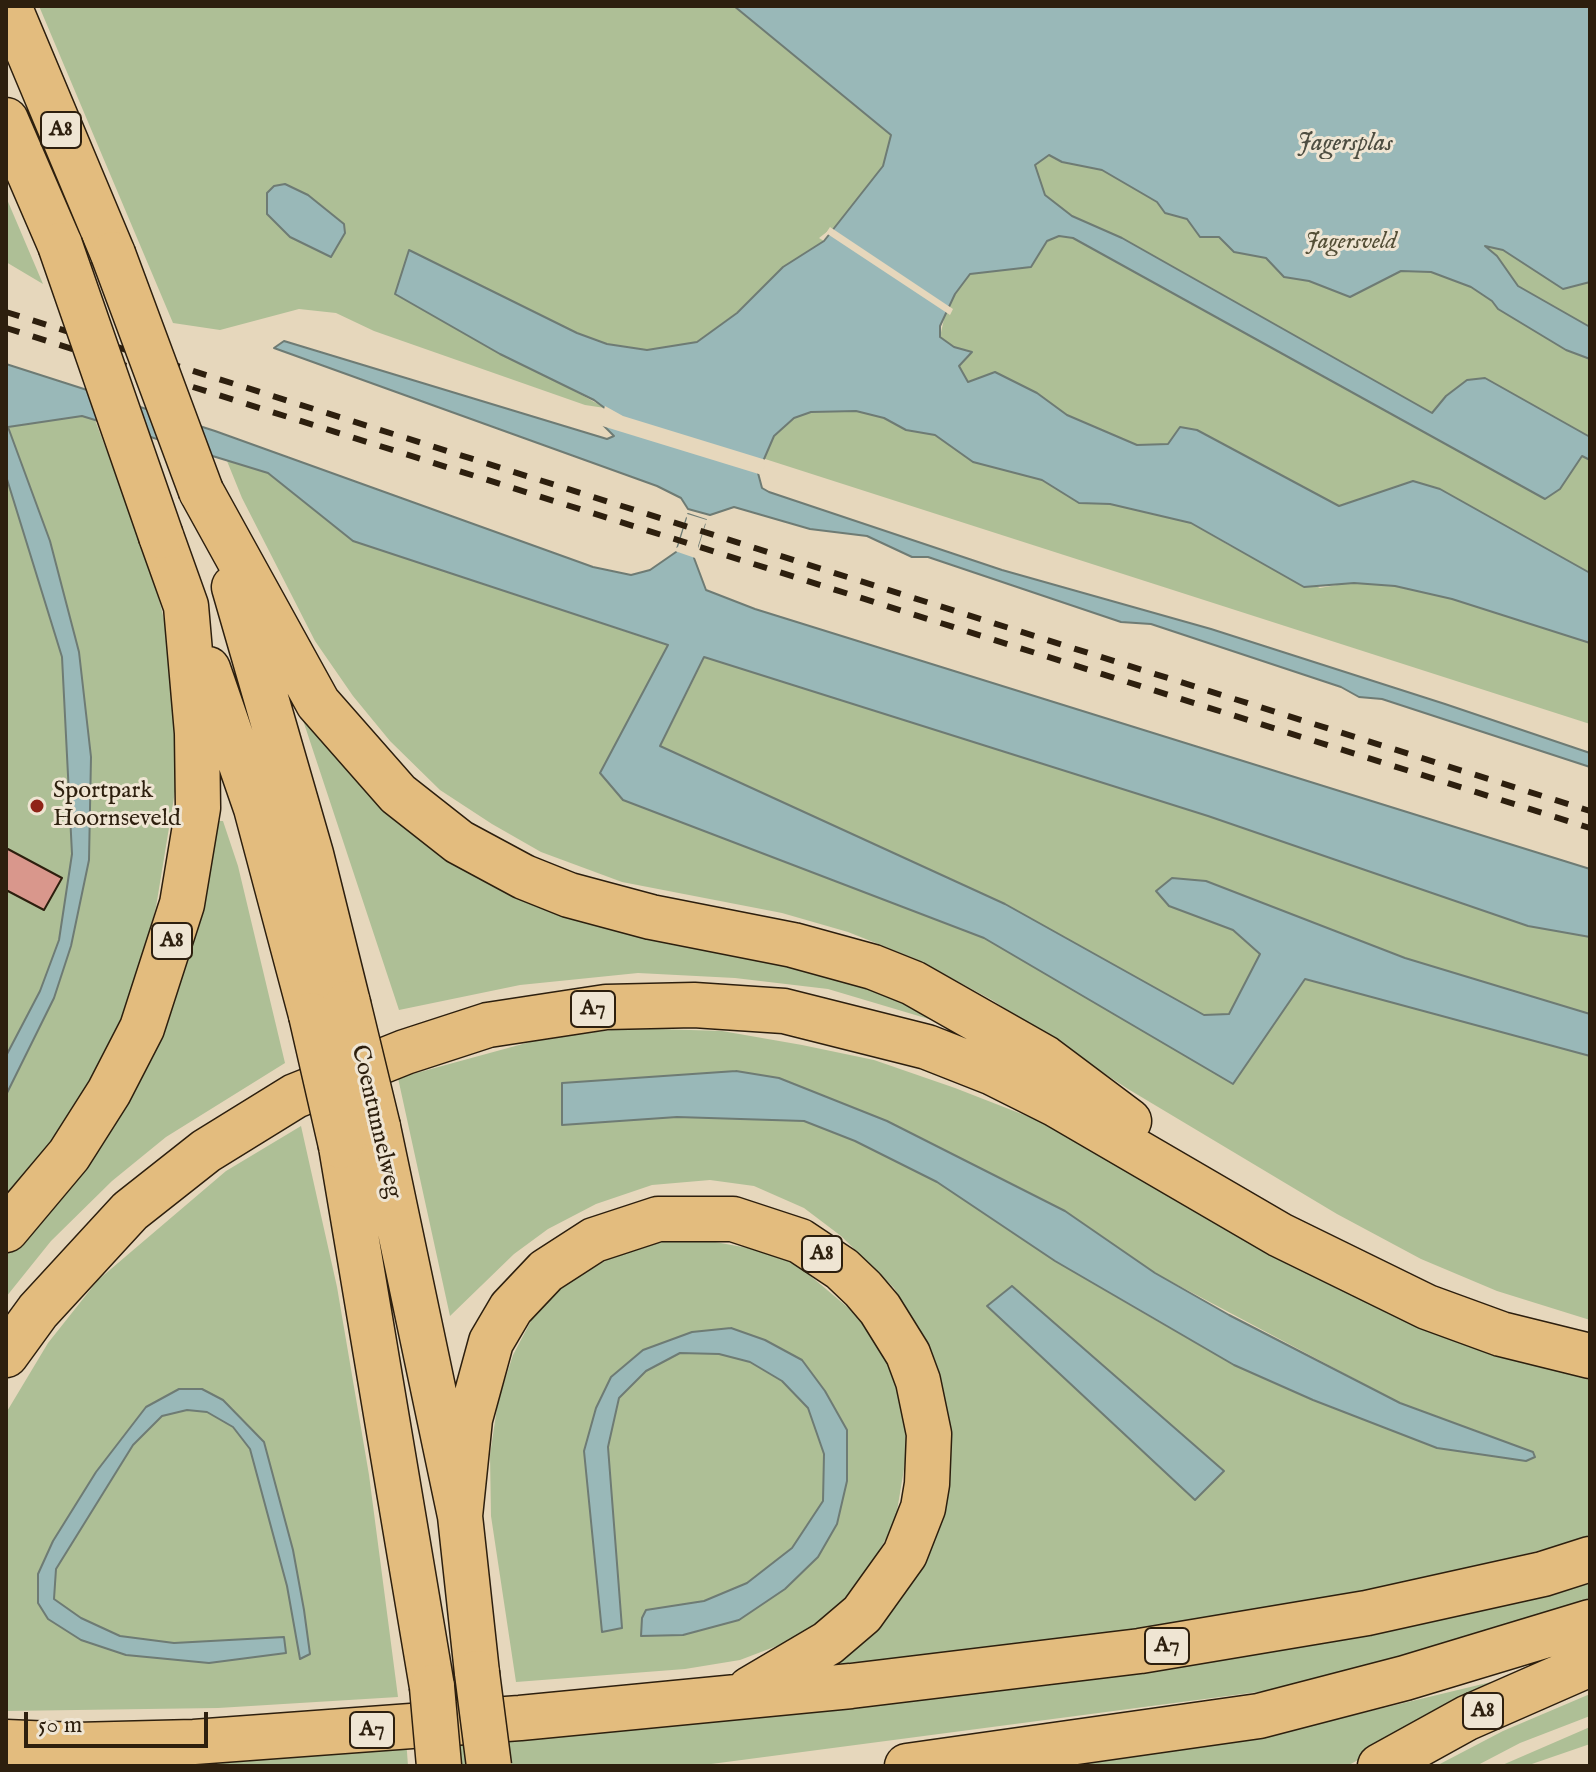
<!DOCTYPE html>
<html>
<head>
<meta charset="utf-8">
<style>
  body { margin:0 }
  #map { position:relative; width:1596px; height:1772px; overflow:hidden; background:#e6d7bc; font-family:"IM FELL English",serif }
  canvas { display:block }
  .frame { position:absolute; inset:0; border:8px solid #2d1f0e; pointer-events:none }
  .scale { position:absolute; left:24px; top:1712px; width:184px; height:36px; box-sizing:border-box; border:4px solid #2d1f0e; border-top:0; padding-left:10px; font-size:24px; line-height:28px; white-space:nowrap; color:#2d1f0e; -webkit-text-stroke:6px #efe5d3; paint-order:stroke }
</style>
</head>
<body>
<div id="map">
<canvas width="1596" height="1772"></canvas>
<div class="frame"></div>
<div class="scale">50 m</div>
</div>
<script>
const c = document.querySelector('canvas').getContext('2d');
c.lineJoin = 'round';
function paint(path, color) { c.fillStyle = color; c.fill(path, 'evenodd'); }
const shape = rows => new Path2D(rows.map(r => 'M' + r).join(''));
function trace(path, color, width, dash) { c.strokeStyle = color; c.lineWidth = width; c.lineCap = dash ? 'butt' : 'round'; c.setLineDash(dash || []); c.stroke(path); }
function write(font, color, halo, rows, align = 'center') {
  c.font = font + ' "IM FELL English",serif'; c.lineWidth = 6; c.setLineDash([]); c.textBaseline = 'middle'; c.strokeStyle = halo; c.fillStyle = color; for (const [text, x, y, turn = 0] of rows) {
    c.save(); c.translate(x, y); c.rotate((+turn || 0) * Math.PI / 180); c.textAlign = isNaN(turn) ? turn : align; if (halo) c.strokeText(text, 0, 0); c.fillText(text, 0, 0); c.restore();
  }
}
const green = shape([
  [39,6,1590,6,1590,573,1440,489,1413,481,1339,506,1197,430,1168,444,1137,445,1067,415,1037,393,995,372,968,382,958,366,954,347,940,337,944,319,828,231,819,238,824,241,783,267,736,313,697,342,647,350,607,344,577,333,419,255,564,385,605,408,585,405,374,331,336,313,299,309,220,330,173,323],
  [6,197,43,284,6,262],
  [856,411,884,418,906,430,935,435,973,462,1042,480,1079,503,1110,504,1191,523,1230,546,1320,588,1354,582,1395,586,1452,599,1590,643,1590,724,762,458,774,436,794,418,811,412],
  [82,416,95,420,144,549,161,607,174,662,178,773,156,907,131,999,110,1053,65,1128,6,1202,6,1095,54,998,71,946,91,757,79,652,50,541,8,427],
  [227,461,268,473,353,541,669,646,600,773,623,800,984,938,1233,1084,1304,979,1590,1056,1590,1320,1497,1291,1421,1259,1337,1214,1128,1089,992,1000,916,959,848,932,782,913,622,882,541,852,492,824,440,790,390,741,353,696,315,641,242,498],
  [6,476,62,657,72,854,59,940,40,991,6,1056],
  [705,657,1208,816,1528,926,1590,937,1590,1014,1405,958,1206,881,1169,906,1233,930,1260,954,1229,1015,1204,1015,1005,904,660,747],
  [294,693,408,821,849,972,949,1025,828,989,735,978,638,973,520,985,399,1010],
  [219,821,223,821,238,866,285,1063,166,1137,112,1181,51,1241,6,1297,6,1252,30,1228,212,856],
  [627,1028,722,1031,802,1045,874,1060,955,1088,1055,1127,1590,1368,1590,1538,1408,1583,1244,1615,1013,1647,818,1666,892,1592,924,1340,894,1288,841,1236,804,1208,754,1186,710,1180,652,1185,596,1204,548,1229,514,1254,450,1316,398,1078,541,1039],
  [779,1078,887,1121,1065,1211,1155,1273,1400,1403,1533,1452,1437,1448,1313,1400,1234,1365,1145,1314,1055,1261,937,1182,855,1141,804,1120,677,1117,562,1124],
  [1012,1286,1223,1471,1223,1472,987,1307],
  [301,1126,337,1287,369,1475,398,1697,218,1708,6,1711,6,1413,48,1343,98,1280,226,1171],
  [202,1389,223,1400,264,1442,293,1550,304,1610,309,1654,300,1658,287,1586,250,1449,233,1427,207,1412,187,1410,162,1416,133,1445,56,1569,54,1599,81,1618,120,1636,174,1643,283,1637,285,1653,209,1663,126,1655,38,1603,53,1541,122,1438,147,1407],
  [699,1239,775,1253,801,1268,858,1316,884,1354,899,1390,908,1445,895,1523,857,1589,823,1620,782,1644,740,1660,685,1669,516,1682,491,1516,490,1455,498,1401,513,1355,533,1317,560,1288,610,1258,668,1240],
  [692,1332,802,1360,825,1391,847,1430,818,1557,642,1636,647,1610,704,1601,747,1583,792,1548,823,1501,824,1454,808,1408,782,1381,750,1362,719,1354,681,1353,646,1371,619,1398,608,1447,622,1628,602,1631,584,1451,643,1350],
  [1590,1576,1590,1605,1471,1642,1273,1690,696,1766,453,1766,450,1736],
  [1512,1677,1347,1766,1051,1766,1312,1725],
  [1590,1694,1590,1716,1520,1743,1476,1766,1436,1766,1503,1731],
  [1590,1727,1590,1744,1526,1766,1500,1766],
  [406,1738,408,1766,6,1766,6,1755]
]);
const water = shape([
  [734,6,1590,6,1590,282,1563,289,1503,250,1485,246,1497,256,1518,286,1590,327,1590,359,1566,350,1498,309,1492,301,1471,287,1431,272,1401,271,1350,297,1309,281,1284,277,1266,258,1234,252,1219,237,1200,237,1187,219,1165,213,1157,202,1102,170,1062,162,1049,155,1035,165,1045,195,1072,216,1122,238,1432,413,1446,396,1467,380,1485,378,1590,437,1590,460,1582,456,1560,489,1545,499,1073,238,1059,236,1047,241,1031,267,970,274,955,294,940,326,940,337,954,347,972,352,959,366,968,382,995,372,1037,393,1067,415,1137,445,1168,444,1180,427,1197,430,1339,506,1413,481,1440,489,1590,573,1590,643,1452,599,1395,586,1354,583,1304,587,1191,523,1110,504,1079,503,1042,480,973,462,935,435,906,430,884,418,856,411,811,412,794,418,774,436,758,473,762,488,769,492,1002,570,1211,629,1445,704,1590,753,1590,767,1382,699,1359,697,1341,687,1151,624,1121,622,928,557,912,557,867,536,810,529,734,507,710,515,688,509,681,498,657,486,274,348,284,341,607,439,614,436,602,424,606,409,594,400,500,354,395,294,409,250,577,333,607,344,647,350,697,342,737,313,783,267,824,241,883,166,891,135,734,6],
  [285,184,308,195,344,224,345,233,331,257,290,237,267,214,267,193,274,186,285,184],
  [6,364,215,431,593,567,631,575,650,570,676,552,688,514,706,520,694,558,706,590,755,609,1590,869,1590,937,1528,926,1208,816,704,657,660,746,1005,904,1204,1015,1229,1014,1260,954,1233,930,1169,906,1156,891,1172,878,1206,881,1405,958,1590,1014,1590,1056,1305,979,1233,1084,984,938,623,800,600,773,668,645,353,541,268,473,82,416,8,427,50,541,79,652,91,757,89,860,71,946,54,998,6,1095,6,1056,40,991,59,940,72,854,62,657,6,476,6,364],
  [736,1071,779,1078,887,1121,1065,1211,1155,1273,1229,1315,1400,1403,1533,1452,1535,1457,1526,1461,1437,1448,1313,1400,1234,1365,1055,1261,937,1182,855,1141,804,1121,677,1117,562,1125,562,1083,736,1071],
  [1012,1286,1224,1471,1195,1500,987,1306,1012,1286],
  [731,1328,765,1340,802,1360,825,1391,847,1430,847,1481,837,1524,818,1557,785,1589,739,1620,683,1635,641,1636,642,1618,646,1610,704,1601,747,1583,792,1548,823,1501,824,1454,808,1408,782,1381,750,1362,719,1354,680,1353,646,1371,619,1398,608,1447,622,1628,602,1632,584,1451,596,1408,611,1377,643,1350,692,1332,731,1328],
  [179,1389,202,1389,223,1400,264,1442,293,1550,304,1610,310,1654,300,1659,287,1586,250,1449,233,1427,207,1412,187,1410,162,1416,133,1445,56,1569,54,1599,81,1618,120,1636,174,1643,284,1637,286,1653,209,1663,126,1655,81,1640,48,1619,38,1603,38,1574,53,1541,96,1472,146,1407,179,1389]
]);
const pier = shape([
  [830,227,953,309,950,315,826,233],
  [605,406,623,416,766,460,762,475,599,425],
  [684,513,710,521,705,524,698,546,698,559,672,550,678,547,687,518]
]);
const building = shape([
  [6,848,62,878,44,910,6,890,6,848]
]);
const highway = shape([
  [9,6,113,254],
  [6,120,60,245],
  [201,491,318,703,398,794,459,842,524,877,569,895,651,917,793,945,873,967,913,983,1045,1058,1129,1121],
  [234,587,311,854,348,1003],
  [208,669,256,808,311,1015],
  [378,1127,460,1516,477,1673],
  [341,1146,432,1687],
  [6,1230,69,1155,109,1092,142,1028,182,904,198,808,197,733,186,606,161,536],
  [6,1355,38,1311,130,1211,206,1151,295,1096,405,1052,488,1025,606,1007,694,1005,784,1011,927,1047,993,1073,1055,1104,1280,1235,1427,1307,1501,1334,1590,1356],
  [460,1516,470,1419,491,1342,511,1308,546,1271,594,1240,658,1219,733,1219,800,1241,842,1269,863,1289,880,1309,908,1354,918,1381,929,1434,927,1484,923,1508,905,1554,862,1614,828,1643,750,1689],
  [6,1742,76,1745,194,1742,520,1718,851,1686,1140,1651,1367,1613,1543,1574,1590,1559],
  [907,1766,1259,1716,1405,1678,1590,1622],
  [1380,1766,1467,1718,1590,1664]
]);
const rail = shape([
  [6,312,1590,811],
  [6,328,1590,828]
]);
const highwayBridge = shape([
  [60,245,161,536],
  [113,254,201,491],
  [348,1003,378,1127],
  [311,1015,341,1146],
  [477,1673,489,1766],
  [432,1687,439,1766]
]);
const markers = [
  [37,806,8,"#8f2418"]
];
const shields = [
  [61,130,40],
  [172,941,40],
  [593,1009,44],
  [822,1254,40],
  [1167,1646,44],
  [1483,1711,40],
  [372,1730,44]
];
const shieldNames = [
  ["A8",61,130],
  ["A8",172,941],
  ["A7",593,1009],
  ["A8",822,1254],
  ["A7",1167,1646],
  ["A8",1483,1711],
  ["A7",372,1730]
];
const parkNames = [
  ["Jagersveld",1351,243]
];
const poiNames = [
  ["Sportpark",53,792],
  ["Hoornseveld",53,820]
];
const streetNames = [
  ["Coentunnelweg",375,1122,77]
];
const waterNames = [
  ["Jagersplas",1345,145]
];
paint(green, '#aebf96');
paint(water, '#99b8b8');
trace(water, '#6e7b74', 2);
paint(pier, '#e6d7bc');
paint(building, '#d9978c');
trace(building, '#2d1f0e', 2);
trace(highway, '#2d1f0e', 47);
trace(highway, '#e3bc7e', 44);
trace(rail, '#2d1f0e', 6, [14, 14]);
trace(highwayBridge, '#2d1f0e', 47, []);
trace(highwayBridge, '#e3bc7e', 44);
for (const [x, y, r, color] of markers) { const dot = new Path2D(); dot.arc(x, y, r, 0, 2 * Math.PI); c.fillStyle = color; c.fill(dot); trace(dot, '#efe5d3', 3); }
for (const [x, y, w] of shields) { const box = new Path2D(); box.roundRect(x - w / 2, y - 18, w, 36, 6); c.fillStyle = '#efe5d3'; c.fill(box); trace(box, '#2d1f0e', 2); }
write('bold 22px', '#2d1f0e', null, shieldNames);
write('italic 24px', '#544f37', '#efe5d3', parkNames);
write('24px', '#2d1f0e', '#efe5d3', poiNames, 'left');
write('24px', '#2d1f0e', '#efe5d3', streetNames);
write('italic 26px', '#4d4d41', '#efe5d3', waterNames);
</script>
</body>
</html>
